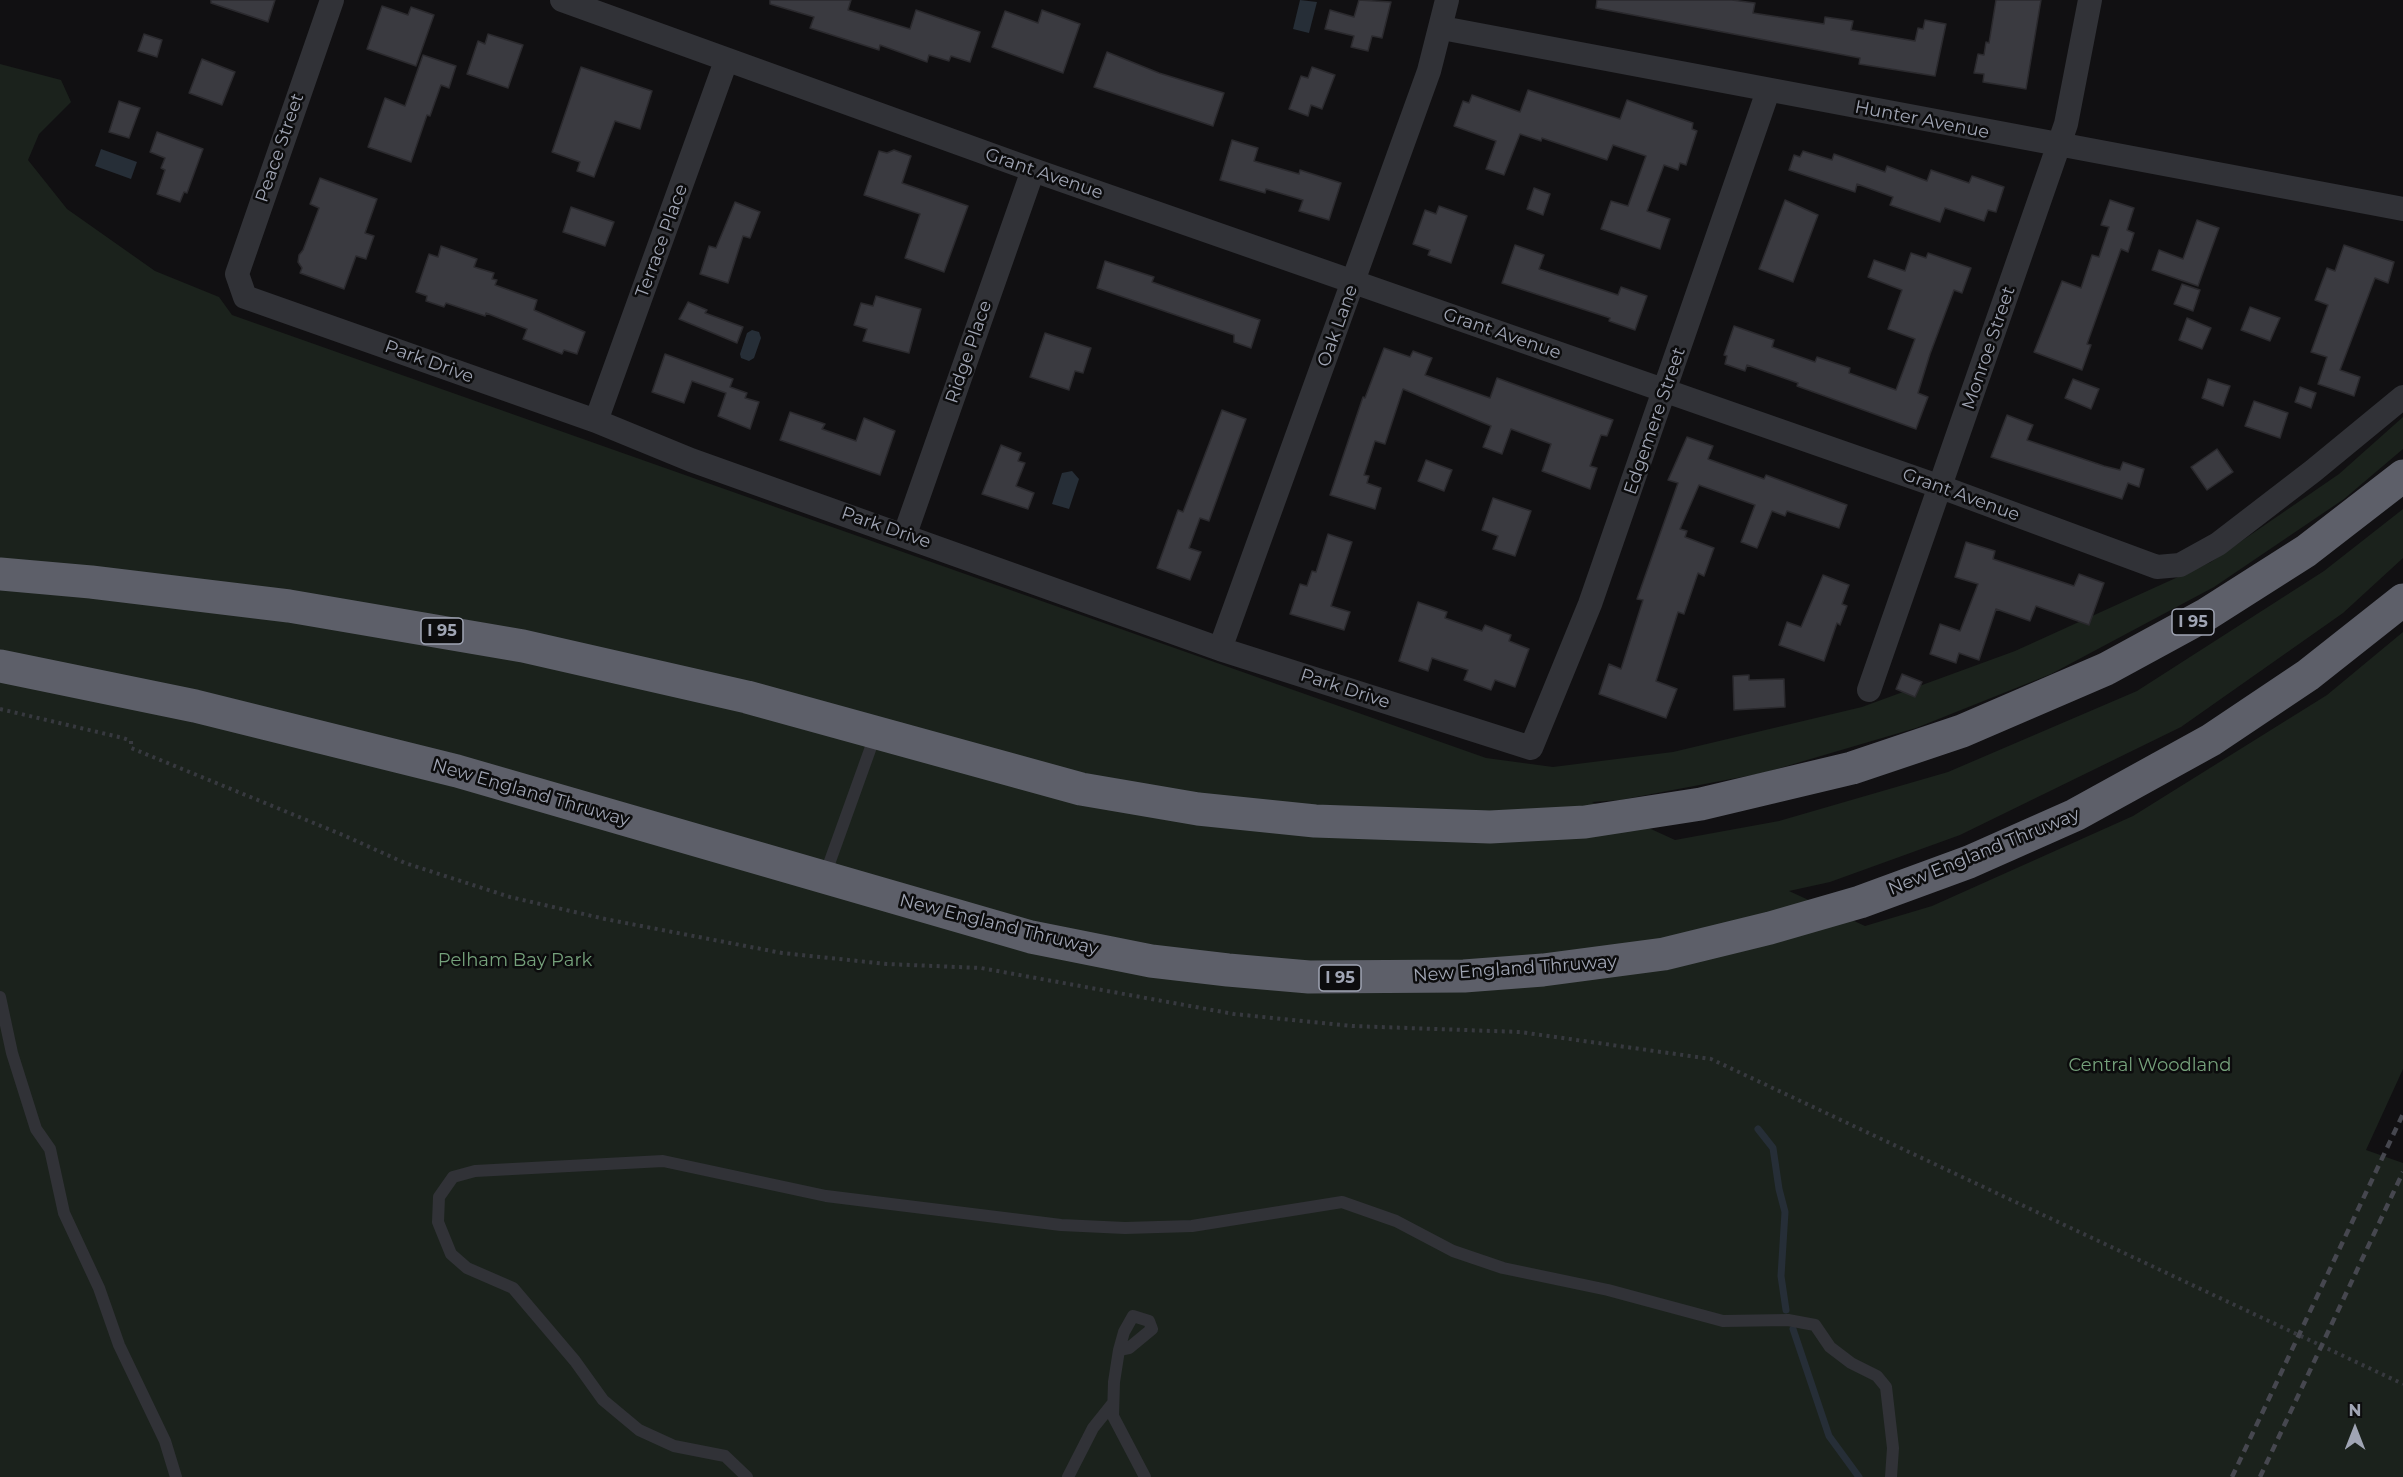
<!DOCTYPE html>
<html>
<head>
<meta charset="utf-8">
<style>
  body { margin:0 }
  #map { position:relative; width:2403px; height:1477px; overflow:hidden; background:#111012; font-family:Montserrat,sans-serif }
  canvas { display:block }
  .north { position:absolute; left:2325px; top:1399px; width:60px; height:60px; -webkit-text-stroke:4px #0c0c0d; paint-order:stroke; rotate:0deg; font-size:16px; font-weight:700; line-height:24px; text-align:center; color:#a0a5b4 }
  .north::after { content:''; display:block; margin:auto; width:21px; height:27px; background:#a0a5b4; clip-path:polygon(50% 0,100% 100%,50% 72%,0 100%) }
</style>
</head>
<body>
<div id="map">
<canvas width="2403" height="1477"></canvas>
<div class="north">N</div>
</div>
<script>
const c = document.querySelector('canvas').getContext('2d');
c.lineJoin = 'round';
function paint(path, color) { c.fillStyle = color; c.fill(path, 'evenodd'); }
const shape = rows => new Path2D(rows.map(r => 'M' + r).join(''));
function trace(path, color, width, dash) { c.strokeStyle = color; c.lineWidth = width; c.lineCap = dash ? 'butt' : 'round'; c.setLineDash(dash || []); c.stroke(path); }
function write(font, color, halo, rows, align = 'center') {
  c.font = font + ' Montserrat,sans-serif'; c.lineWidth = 5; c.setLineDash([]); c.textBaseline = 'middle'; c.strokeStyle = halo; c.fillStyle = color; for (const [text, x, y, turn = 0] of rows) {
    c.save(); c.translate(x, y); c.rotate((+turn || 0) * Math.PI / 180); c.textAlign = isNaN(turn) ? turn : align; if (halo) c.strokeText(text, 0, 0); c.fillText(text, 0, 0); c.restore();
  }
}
const green = shape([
  [0,64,61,80,71,102,39,134,28,160,67,209,155,271,219,297,232,315,1486,758,1553,767,1673,752,1862,707,2015,651,2211,562,2339,474,2403,417,2403,449,2344,499,2214,587,2051,674,1916,728,1763,773,1620,800,1592,802,1675,840,1779,821,1948,772,2137,691,2324,571,2403,509,2403,558,2343,613,2181,727,1960,835,1830,882,1789,891,1865,926,1932,906,2133,816,2327,695,2403,632,2403,1069,2366,1150,2403,1163,2403,1477,0,1477]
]);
const water = shape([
  [1300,0,1317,2,1309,33,1293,29],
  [101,149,137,162,131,179,95,166],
  [752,330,759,332,761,338,754,358,749,361,741,358,740,354,747,333],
  [1072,471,1079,479,1069,509,1052,504,1062,473]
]);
const stream = shape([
  [1758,1129,1773,1148,1779,1189,1785,1212,1781,1276,1786,1310],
  [1793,1329,1829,1436,1859,1477]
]);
const building = shape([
  [211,0,275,0,268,22,211,3,211,0],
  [770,0,851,0,848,10,910,29,916,10,980,32,970,62,951,56,949,61,929,55,927,62,880,45,879,50,810,28,814,17,770,4,770,0],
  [1359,0,1391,2,1382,38,1372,36,1368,51,1351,47,1354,36,1325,29,1330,10,1354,17,1359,0],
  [1597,0,1732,0,1755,3,1753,13,1824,24,1825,17,1853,21,1851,30,1915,41,1918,28,1923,29,1925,20,1946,24,1935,76,1859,64,1860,58,1596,8,1597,0],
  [1996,0,2041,0,2026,89,1983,82,1984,74,1974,73,1978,54,1984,55,1986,42,1989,43,1996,0],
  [382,6,408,15,411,7,434,15,416,66,367,49,382,6],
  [1042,10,1080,24,1063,73,992,47,1005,11,1038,23,1042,10],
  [144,34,162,40,157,57,138,51,144,34],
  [488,34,523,45,508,88,467,74,478,41,485,44,488,34],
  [1107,52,1159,73,1224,93,1213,126,1094,87,1107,52],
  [423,55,456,66,449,88,441,85,430,116,427,115,411,162,368,147,385,98,405,106,423,55],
  [202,59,235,72,222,105,189,93,202,59],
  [581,67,652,91,640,129,615,121,594,177,577,171,580,162,552,152,581,67],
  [1312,67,1335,75,1322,109,1311,105,1308,116,1289,109,1301,76,1308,78,1312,67],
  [1528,90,1620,119,1627,100,1693,123,1692,129,1697,131,1686,165,1680,163,1678,170,1664,165,1647,211,1670,219,1660,249,1601,229,1611,201,1628,206,1646,156,1613,145,1607,160,1542,138,1541,141,1520,134,1504,175,1486,169,1496,141,1454,126,1463,101,1469,103,1472,95,1520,112,1528,90],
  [119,101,140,108,129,138,109,132,119,101],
  [157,132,203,149,187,193,184,192,180,202,157,194,165,170,161,168,165,158,150,152,157,132],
  [1232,140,1258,148,1254,161,1299,174,1300,170,1341,183,1329,220,1299,211,1303,200,1266,189,1265,193,1220,180,1232,140],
  [894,150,911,156,902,183,968,206,944,272,905,258,920,214,864,195,879,151,887,153,894,150],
  [1803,151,1832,160,1834,154,1885,172,1887,166,1927,181,1931,170,1969,183,1972,176,2004,187,1996,212,1988,210,1984,221,1945,208,1940,222,1890,205,1893,197,1857,184,1855,192,1789,170,1794,155,1800,157,1803,151],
  [320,178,377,199,365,233,374,236,366,259,356,256,344,289,300,273,302,268,298,262,299,255,303,250,319,208,310,204,320,178],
  [1534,188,1550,194,1543,215,1527,209,1534,188],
  [1785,200,1818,215,1793,282,1759,269,1785,200],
  [2110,200,2134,208,2127,230,2134,233,2128,252,2121,249,2087,344,2091,345,2082,370,2034,352,2062,281,2081,288,2092,255,2099,257,2109,227,2101,225,2110,200],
  [735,202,760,212,750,238,743,236,728,283,700,274,709,246,716,248,735,202],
  [1439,206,1467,216,1451,263,1428,255,1430,250,1413,244,1425,210,1436,214,1439,206],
  [571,207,614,222,605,246,563,232,571,207],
  [2197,220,2219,228,2198,286,2152,270,2159,250,2183,259,2197,220],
  [1515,245,1544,255,1539,269,1618,295,1621,287,1647,296,1635,330,1609,321,1610,318,1502,283,1515,245],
  [2344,245,2394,262,2388,283,2375,278,2340,370,2360,377,2354,396,2318,384,2327,357,2311,352,2328,305,2315,300,2327,268,2335,271,2344,245],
  [441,246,477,259,474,267,494,273,492,279,497,280,495,285,537,300,534,310,585,332,577,354,564,350,562,354,523,339,527,329,486,313,485,316,446,303,444,307,426,301,427,296,416,292,429,254,438,257,441,246],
  [1911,253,1926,258,1928,253,1971,268,1962,293,1954,290,1930,354,1918,393,1928,397,1916,429,1797,386,1798,383,1747,365,1745,371,1725,364,1727,356,1724,355,1734,326,1774,340,1772,347,1815,362,1817,357,1850,368,1849,373,1896,390,1915,339,1888,329,1902,290,1868,277,1874,260,1905,271,1911,253],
  [1105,261,1154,277,1152,282,1260,320,1251,348,1234,342,1234,335,1097,288,1105,261],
  [2182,284,2200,290,2193,311,2174,304,2182,284],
  [876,296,921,309,909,353,863,341,867,329,854,325,861,303,873,306,876,296],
  [688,302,707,310,705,313,743,327,737,343,679,319,688,302],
  [2250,307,2280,318,2270,341,2241,330,2250,307],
  [2187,318,2211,328,2202,349,2179,340,2187,318],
  [1045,333,1091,348,1083,373,1075,371,1069,390,1030,377,1045,333],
  [1384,348,1410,357,1413,351,1432,358,1425,375,1490,398,1497,378,1613,420,1607,436,1601,435,1590,466,1597,468,1590,489,1542,471,1551,444,1511,429,1502,454,1483,447,1491,426,1403,389,1385,444,1375,441,1364,475,1369,476,1367,483,1381,488,1375,509,1330,495,1363,397,1365,398,1384,348],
  [665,354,733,379,730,387,747,393,745,398,759,402,750,429,718,416,726,393,692,381,684,403,652,392,665,354],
  [2073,379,2099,389,2091,409,2065,398,2073,379],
  [2208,379,2230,386,2223,406,2202,398,2208,379],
  [2300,387,2316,393,2311,408,2295,402,2300,387],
  [2254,401,2288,413,2280,438,2245,426,2254,401],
  [1222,410,1246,419,1209,521,1200,518,1189,548,1201,552,1190,580,1157,568,1178,510,1183,512,1222,410],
  [790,412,825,424,822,429,856,441,864,418,895,431,880,475,780,440,790,412],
  [2007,415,2033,425,2027,440,2104,466,2120,470,2123,462,2144,469,2139,487,2128,483,2122,499,1991,457,2007,415],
  [1687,437,1713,446,1708,459,1764,479,1766,475,1847,505,1839,528,1787,511,1785,516,1772,511,1757,548,1741,542,1755,505,1699,485,1680,529,1687,531,1685,537,1714,548,1704,576,1698,573,1684,614,1678,612,1656,681,1677,689,1666,718,1599,694,1609,664,1621,669,1643,600,1637,599,1678,483,1668,480,1687,437],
  [1001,445,1021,453,1018,461,1025,463,1016,486,1034,493,1028,509,982,494,1001,445],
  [2217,449,2233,472,2207,490,2191,467,2217,449],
  [1426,460,1452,470,1444,491,1418,481,1426,460],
  [1493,498,1531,511,1515,556,1493,549,1498,536,1482,530,1493,498],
  [1328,534,1352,542,1331,606,1350,612,1344,630,1290,614,1300,584,1307,586,1312,571,1316,572,1328,534],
  [1966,542,1995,551,1993,559,2074,586,2079,574,2104,583,2089,625,2036,606,2030,621,1996,609,1979,660,1959,653,1956,663,1930,654,1940,624,1960,631,1978,584,1955,577,1966,542],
  [1823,575,1849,585,1842,604,1847,606,1840,625,1837,623,1824,661,1779,645,1787,622,1801,627,1823,575],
  [1418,602,1447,612,1445,618,1482,631,1485,625,1511,635,1509,641,1529,649,1515,687,1495,680,1491,690,1464,680,1468,670,1432,658,1428,671,1399,661,1418,602],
  [1902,674,1922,682,1915,697,1896,689,1902,674],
  [1749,675,1749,680,1784,679,1785,707,1734,710,1733,676,1749,675]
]);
const path = shape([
  [0,709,123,738,131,741,131,748,343,835,405,863,510,897,605,919,782,953,887,964,981,968,1234,1014,1352,1026,1520,1032,1711,1059,2403,1384]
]);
const service = shape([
  [825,875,876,733],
  [0,997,12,1053,36,1129,50,1149,64,1213,99,1288,119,1345,165,1441,176,1477],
  [1119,1350,1129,1348,1152,1329,1149,1321,1133,1316,1124,1332,1119,1350,1114,1382,1113,1416,1145,1477],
  [747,1477,725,1456,674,1446,639,1430,603,1400,575,1361,513,1288,467,1268,451,1254,438,1222,439,1197,453,1177,475,1171,663,1161,826,1196,1061,1225,1125,1228,1192,1226,1342,1202,1396,1221,1453,1251,1503,1268,1608,1290,1723,1321,1788,1320,1815,1325,1830,1347,1851,1363,1877,1376,1886,1387,1893,1448,1891,1477],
  [1068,1477,1093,1428,1113,1403]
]);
const minor = shape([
  [332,0,237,274,245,297,596,421,691,460,1220,649,1531,748,1590,604,1768,91],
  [562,0,1033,170,1941,487,2157,567,2180,565,2218,544,2313,471,2403,397],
  [1442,28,2403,209],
  [596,421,726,61],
  [905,534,1033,170],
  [1220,649,1429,71,1447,0],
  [1869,690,2066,124,2090,0]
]);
const motorway = shape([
  [0,574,91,582,289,606,523,646,747,697,1081,789,1198,809,1315,821,1490,827,1585,822,1701,804,1852,768,1962,731,2106,669,2207,614,2306,551,2403,476],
  [0,666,195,706,457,771,1031,937,1151,961,1228,970,1309,977,1464,976,1543,970,1664,954,1770,928,1860,902,1969,862,2075,815,2211,740,2308,675,2403,600]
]);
const rail = shape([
  [2232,1477,2403,1114],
  [2260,1477,2403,1172]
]);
const shields = [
  [2193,622,42],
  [442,631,42],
  [1340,978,42]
];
const shieldNames = [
  ["I 95",2193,622],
  ["I 95",442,631],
  ["I 95",1340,978]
];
const streetNames = [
  ["Hunter Avenue",1922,120,11],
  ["Peace Street",280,148,-71],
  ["Grant Avenue",1044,174,19],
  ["Terrace Place",662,241,-70],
  ["Oak Lane",1338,326,-70],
  ["Grant Avenue",1502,334,19],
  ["Monroe Street",1989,348,-71],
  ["Ridge Place",969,352,-71],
  ["Park Drive",429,362,20],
  ["Edgemere Street",1655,421,-71],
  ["Grant Avenue",1961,495,20],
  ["Park Drive",886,528,19],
  ["Park Drive",1345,689,18],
  ["New England Thruway",531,793,16],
  ["New England Thruway",1984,852,-22],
  ["New England Thruway",999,925,14],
  ["New England Thruway",1515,969,-4]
];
const parkNames = [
  ["Pelham Bay Park",515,961],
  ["Central Woodland",2150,1066]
];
paint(green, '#1b221c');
paint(water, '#262e37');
trace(stream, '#262e37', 7);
paint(building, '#3a3a40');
trace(building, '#2b2a2e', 1.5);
trace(path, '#37393f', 4, [3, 4.5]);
trace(service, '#313237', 12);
trace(minor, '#313237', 24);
trace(motorway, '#5d5f69', 33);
trace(rail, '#46474f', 4.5, [8, 6]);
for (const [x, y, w] of shields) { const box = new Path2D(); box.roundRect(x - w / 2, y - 13, w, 26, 4.5); c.fillStyle = '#0c0c0d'; c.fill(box); trace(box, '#a0a5b4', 1.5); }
write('bold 16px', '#a0a5b4', null, shieldNames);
write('18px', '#a0a5b4', '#0c0c0d', streetNames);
write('18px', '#75a17b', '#0c0c0d', parkNames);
</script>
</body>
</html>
